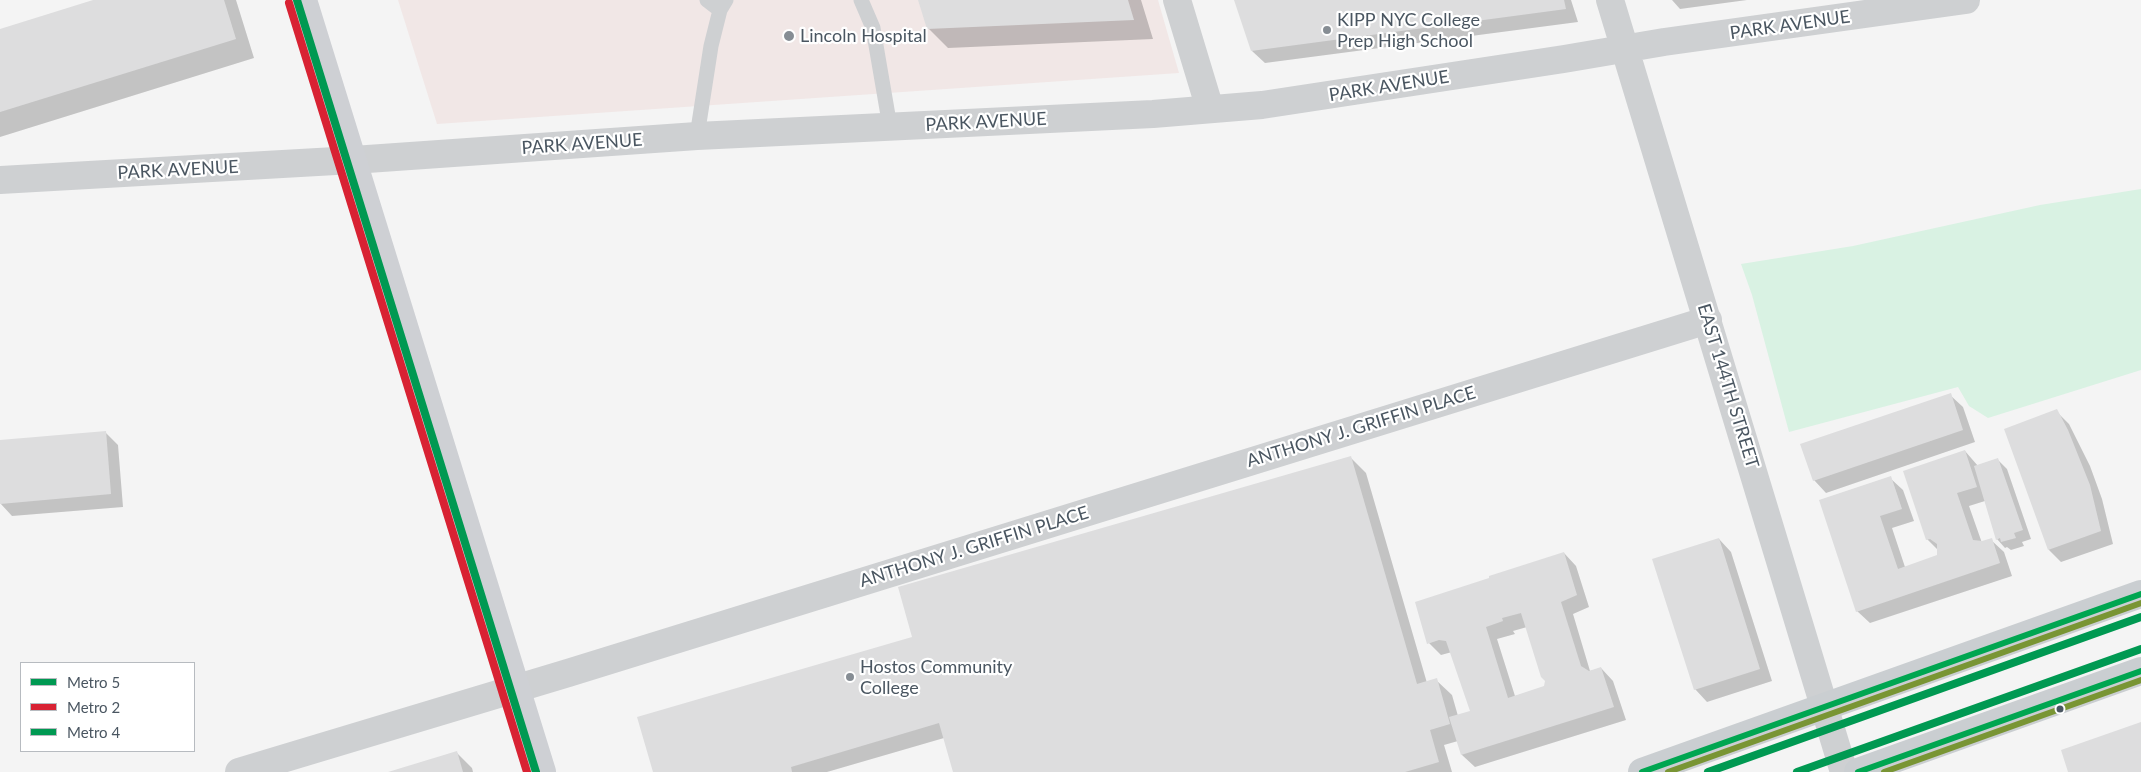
<!DOCTYPE html>
<html>
<head>
<meta charset="utf-8">
<style>
  body { margin:0 }
  #map { position:relative; width:2141px; height:772px; overflow:hidden; background:#f4f4f4; font-family:Lato,sans-serif }
  canvas { display:block }
  .legend { position:absolute; left:20px; top:662px; width:175px; height:90px; box-sizing:border-box; background:#fff; border:1px solid #b7bbc0; margin:0; padding:6px 9px; list-style:none; font-size:15px; color:#4a5661 }
  .legend li { display:flex; align-items:center; gap:10px; height:25px }
  .legend b { width:25px; border:1px solid #b7bbc0 }
</style>
</head>
<body>
<div id="map">
<canvas width="2141" height="772"></canvas>
<ul class="legend">
<li><b style="height:6px;background:#009952"></b>Metro 5</li>
<li><b style="height:6px;background:#d82233"></b>Metro 2</li>
<li><b style="height:6px;background:#009952"></b>Metro 4</li>
</ul>
</div>
<script>
const c = document.querySelector('canvas').getContext('2d');
c.lineJoin = 'round';
function paint(path, color) { c.fillStyle = color; c.fill(path, 'evenodd'); }
const shape = rows => new Path2D(rows.map(r => 'M' + r).join(''));
function trace(path, color, width, dash) { c.strokeStyle = color; c.lineWidth = width; c.lineCap = dash ? 'butt' : 'round'; c.setLineDash(dash || []); c.stroke(path); }
function write(font, color, halo, rows, align = 'center') {
  c.font = font + ' Lato,sans-serif'; c.lineWidth = 4.5; c.setLineDash([]); c.textBaseline = 'middle'; c.strokeStyle = halo; c.fillStyle = color; for (const [text, x, y, turn = 0] of rows) {
    c.save(); c.translate(x, y); c.rotate((+turn || 0) * Math.PI / 180); c.textAlign = isNaN(turn) ? turn : align; if (halo) c.strokeText(text, 0, 0); c.fillText(text, 0, 0); c.restore();
  }
}
const medical = shape([
  [398,0,1158,0,1179,73,437,124]
]);
const green = shape([
  [2141,189,2141,370,1988,418,1969,406,1958,387,1789,432,1752,295,1741,264,1853,246,2040,205]
]);
const shadow = shape([
  [97,0,236,0,254,58,0,137,0,30],
  [919,0,1141,0,1153,39,948,48,928,28],
  [1235,0,1571,0,1578,22,1265,63,1252,51],
  [1672,0,1747,0,1680,9],
  [1950,395,1963,407,1975,442,1826,493,1814,480],
  [2056,411,2069,424,2090,466,2102,499,2113,544,2061,562,2049,550],
  [105,432,118,445,123,507,12,516,0,503,0,441],
  [1965,451,1978,466,1998,460,2007,469,2031,539,2022,542,2024,546,2011,550,2007,547,2005,548,1997,539,1985,501,1969,506,1982,543,1991,540,2004,552,2012,576,1870,623,1857,611,1821,501,1890,478,1903,490,1914,521,1892,528,1905,567,1938,556,1938,550,1927,539],
  [1350,457,1366,473,1427,683,1436,680,1452,695,1458,716,1472,711,1452,652,1441,655,1429,643,1564,553,1576,566,1589,607,1573,614,1590,671,1601,668,1613,681,1626,720,1475,767,1462,755,1458,741,1444,745,1452,772,954,772,944,738,827,772,655,772,912,638],
  [1527,627,1546,680,1546,687,1515,696,1497,639,1515,634,1513,631],
  [1719,539,1731,552,1772,681,1707,702,1695,689],
  [457,753,472,768,473,772,391,772]
]);
const building = shape([
  [93,0,224,0,236,39,0,112,0,29],
  [918,0,1128,0,1134,20,927,29],
  [1234,0,1564,0,1566,9,1251,51],
  [1951,393,1963,430,1813,481,1800,444],
  [2057,409,2068,430,2090,485,2101,531,2048,550,2004,429],
  [106,431,111,494,0,504,0,440],
  [1965,450,1977,487,1957,493,1973,540,1982,541,1992,538,2000,563,1856,612,1819,500,1891,476,1902,509,1880,516,1898,569,1937,555,1937,544,1930,539,1926,540,1903,471],
  [1351,456,1417,684,1437,678,1450,724,1430,730,1439,762,1405,772,953,772,939,723,791,767,792,772,653,772,637,717,912,637,898,587],
  [1998,458,2023,530,2014,533,2016,538,2001,542,2000,538,1996,540,1974,466],
  [1719,538,1760,669,1694,690,1652,559],
  [1564,552,1577,595,1561,602,1581,666,1589,671,1601,667,1614,707,1461,755,1449,717,1470,711,1446,641,1439,640,1427,644,1415,602,1489,578,1489,576],
  [1521,613,1541,677,1545,681,1544,686,1508,698,1486,627,1503,621,1502,618],
  [2141,722,2141,772,2068,772,2061,750],
  [457,751,463,772,388,772]
]);
const service = shape([
  [707,0,720,10],
  [861,0,873,28,890,127],
  [697,136,711,46,720,10,726,0]
]);
const minor = shape([
  [1177,0,1210,109],
  [1610,0,1844,772],
  [0,180,353,160,697,136,1153,114,1262,105,1564,59,1664,42,1966,0],
  [239,772,568,673,1708,320]
]);
const secondary = shape([
  [303,0,542,772]
]);
const primary = shape([
  [1642,772,2141,594],
  [1858,772,2141,671]
]);
const bus1 = shape([
  [1642,772,2141,594],
  [1858,772,2141,671]
]);
const bus2 = shape([
  [1668,772,2141,603],
  [1884,772,2141,680]
]);
const metro1 = shape([
  [297,0,536,772],
  [1797,772,2141,649]
]);
const metro2 = shape([
  [289,3,527,772]
]);
const metro3 = shape([
  [1708,772,2141,617]
]);
const markers = [
  [1327,30,5,"#868d94"],
  [789,36,6,"#868d94"],
  [850,677,5,"#868d94"],
  [2060,709,4.5,"#4a5661"]
];
const poiNames = [
  ["KIPP NYC College",1337,20],
  ["Prep High School",1337,41],
  ["Lincoln Hospital",800,36],
  ["Hostos Community",860,667],
  ["College",860,688]
];
const streetNames = [
  ["PARK AVENUE",1790,25,-8],
  ["PARK AVENUE",1389,86,-9],
  ["PARK AVENUE",986,122,-3],
  ["PARK AVENUE",582,144,-4],
  ["PARK AVENUE",178,170,-3],
  ["EAST 144TH STREET",1728,386,73],
  ["ANTHONY J. GRIFFIN PLACE",1361,427,-17],
  ["ANTHONY J. GRIFFIN PLACE",974,547,-17]
];
paint(medical, '#f1e7e6');
paint(green, '#d9f2e3');
paint(shadow, '#0003');
paint(building, '#ddddde');
trace(service, '#ced0d2', 15);
trace(minor, '#ced0d2', 28);
trace(secondary, '#ced0d4', 28);
trace(primary, '#caced1', 28);
trace(bus1, '#00a651', 6);
trace(bus2, '#799534', 6);
trace(metro1, '#009952', 8);
trace(metro2, '#d82233', 8);
trace(metro3, '#009952', 8);
for (const [x, y, r, color] of markers) { const dot = new Path2D(); dot.arc(x, y, r, 0, 2 * Math.PI); c.fillStyle = color; c.fill(dot); trace(dot, '#fff', 2); }
write('18px', '#4a5661', '#fff', poiNames, 'left');
write('18px', '#4a5661', '#fff', streetNames);
</script>
</body>
</html>
